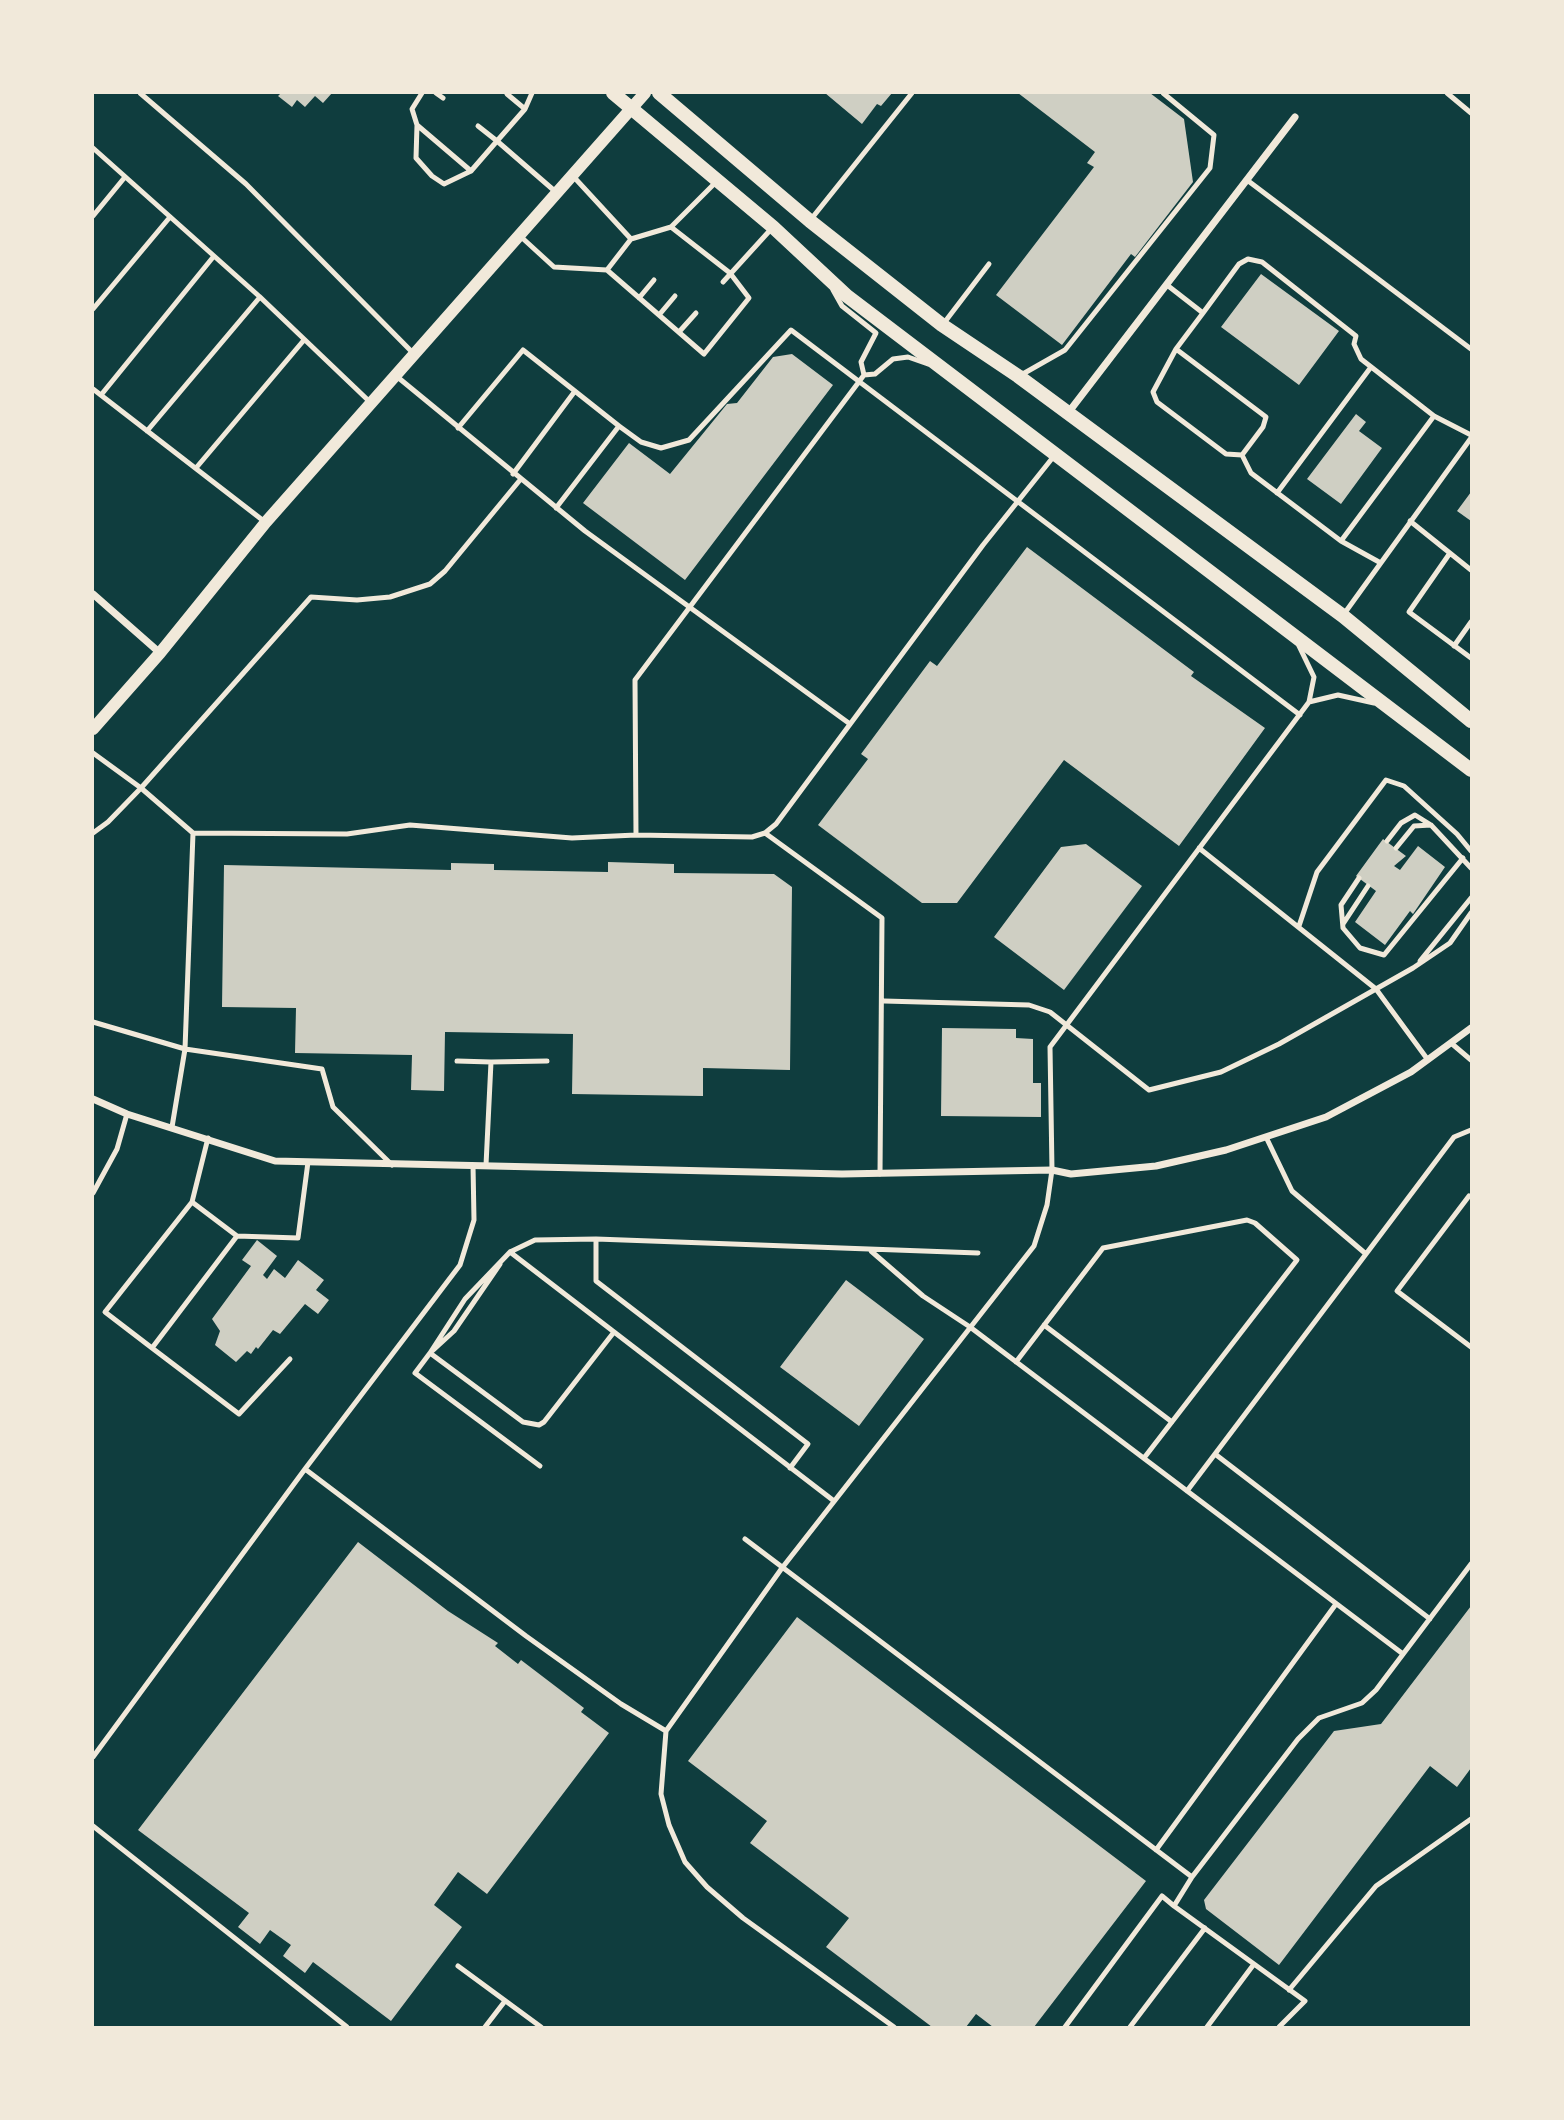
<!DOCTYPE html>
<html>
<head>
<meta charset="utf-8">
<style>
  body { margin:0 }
  #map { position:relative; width:1564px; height:2120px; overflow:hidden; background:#0f3d3e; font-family:"Varela Round",sans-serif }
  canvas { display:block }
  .frame { position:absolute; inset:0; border:94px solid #f1e9da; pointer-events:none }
</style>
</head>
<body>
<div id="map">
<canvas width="1564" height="2120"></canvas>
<div class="frame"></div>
</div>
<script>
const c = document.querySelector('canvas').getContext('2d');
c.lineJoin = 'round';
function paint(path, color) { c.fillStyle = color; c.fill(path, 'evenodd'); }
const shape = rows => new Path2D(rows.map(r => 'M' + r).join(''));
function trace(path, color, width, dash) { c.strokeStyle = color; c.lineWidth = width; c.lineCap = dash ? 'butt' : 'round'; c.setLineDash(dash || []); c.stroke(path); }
const building = shape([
  [281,93,332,93,323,103,315,96,305,107,297,100,292,107,278,96],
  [825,93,892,93,881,106,877,104,862,124],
  [1018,93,1150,93,1184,119,1193,182,1135,257,1131,254,1062,345,996,295,1094,167,1087,163,1095,152],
  [1261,274,1339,331,1299,385,1221,327],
  [792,354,833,385,685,580,583,503,629,443,670,474,727,404,737,403,773,357],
  [1356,414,1366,422,1359,431,1382,448,1341,504,1307,479],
  [1471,492,1471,521,1457,511],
  [1027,547,1194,672,1191,676,1265,728,1179,846,1064,760,957,903,922,903,818,825,868,759,861,754,930,661,937,666],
  [1383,839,1406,856,1394,866,1400,870,1418,846,1445,867,1413,914,1410,911,1385,945,1355,922,1376,891,1356,876],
  [1086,844,1142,886,1064,990,994,937,1061,847],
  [608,862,674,864,674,873,774,874,792,887,790,1070,703,1068,703,1096,572,1094,573,1034,445,1032,444,1091,411,1090,412,1055,295,1053,296,1008,222,1007,224,865,451,870,451,863,494,864,494,870,608,872],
  [942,1028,1016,1029,1016,1038,1033,1039,1033,1083,1041,1083,1041,1117,941,1116],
  [257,1240,277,1256,263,1275,267,1279,274,1269,285,1278,298,1260,324,1280,316,1290,329,1300,318,1314,305,1304,280,1334,273,1330,258,1349,256,1347,251,1354,247,1351,236,1362,215,1345,220,1331,212,1319,251,1266,242,1260],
  [846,1280,924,1339,859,1426,780,1367],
  [358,1542,448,1611,498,1643,495,1646,518,1664,521,1660,584,1708,581,1712,609,1733,487,1894,458,1872,434,1905,462,1927,391,2021,313,1962,305,1973,283,1956,291,1945,270,1930,260,1944,238,1927,249,1913,138,1830],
  [1471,1606,1471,1768,1457,1787,1430,1766,1279,1965,1206,1909,1204,1900,1334,1731,1381,1724],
  [797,1617,1146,1881,1034,2027,993,2027,976,2014,966,2027,932,2027,826,1947,849,1918,750,1843,767,1821,688,1761]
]);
const service = shape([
  [140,93,246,184,415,355],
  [422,93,412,109,417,125,471,171,497,141,478,126],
  [436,93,443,98],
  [532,93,525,109,497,141,557,193],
  [1447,93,1471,113],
  [507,94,525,109],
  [417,125,416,158,432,176,444,184,471,171],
  [93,148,260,297,371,403],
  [1247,180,1471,349],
  [93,216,125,177],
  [812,218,912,93],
  [671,227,717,181],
  [519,235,554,267,607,270,704,354,749,298,730,273,671,227,631,239,572,175],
  [607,270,631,239],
  [723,282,773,227],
  [1167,285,1203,313,1176,349,1153,392,1157,402,1226,454,1242,455,1263,427,1266,417,1176,349],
  [833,290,842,306,876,333,861,362,864,375,875,374,893,359,908,357,928,364],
  [639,298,654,280],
  [93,309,170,217],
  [1203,313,1239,264,1248,259,1262,262,1356,336,1354,344,1361,359,1434,416,1471,435],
  [659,315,675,296],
  [944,323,989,264],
  [679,332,696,313],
  [395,375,585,531,850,724],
  [1021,375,1065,350,1210,168,1214,135,1163,93],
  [93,389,265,522],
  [101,395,214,256],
  [619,426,641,442,661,448,689,440,791,330,1300,715],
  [458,428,523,350,619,426,556,508],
  [147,431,260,297],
  [1242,455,1251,473,1341,541,1379,562],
  [196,468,304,340],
  [513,474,575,391],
  [1277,493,1371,367],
  [1410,521,1471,570],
  [1341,541,1434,416],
  [1450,553,1409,612,1471,658],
  [1344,614,1471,438],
  [1454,646,1471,622],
  [1309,702,1338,695,1374,703],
  [93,753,141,788,193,833,185,1049,172,1127],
  [93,833,108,822,141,788,311,597,357,600,390,597,430,584,445,571,520,480],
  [193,833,347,834,410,825,572,838,636,835,752,837,765,833,776,824,983,545,1054,456],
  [765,833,882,918,880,1174],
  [636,835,635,680,864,375],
  [1387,841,1401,823,1415,815,1431,825,1471,868],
  [1199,848,1376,989,1428,1060],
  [1396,848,1414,826,1431,825],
  [1359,878,1341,905,1343,928,1360,948,1384,955,1463,858],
  [1343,924,1368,886],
  [1299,926,1317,872,1386,780,1404,786,1457,834,1471,851],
  [1420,961,1471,898],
  [884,1001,1029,1005,1050,1012,1149,1090,1221,1072,1279,1044,1413,968,1450,943,1471,913],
  [93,1022,185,1049,322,1069,333,1107,392,1165],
  [1451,1043,1471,1060],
  [457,1061,491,1062],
  [1266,1137,1292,1191,1366,1254,1454,1137,1471,1130],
  [208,1138,192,1202,105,1312,152,1348,237,1236],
  [486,1165,491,1062,547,1061],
  [93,1193,117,1149,127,1114],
  [1469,1196,1397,1291,1471,1347],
  [192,1202,237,1236,298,1238,308,1162],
  [596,1239,596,1281,808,1444,790,1468],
  [871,1251,923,1296,970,1327,1403,1654],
  [510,1252,834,1501],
  [500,1264,454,1331,430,1353,465,1299,510,1252,535,1240,596,1239,978,1253],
  [1044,1325,1172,1422],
  [152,1348,239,1414,290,1359],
  [1016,1362,1103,1248,1247,1220,1255,1223,1297,1260,1144,1458],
  [1215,1454,1430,1619],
  [540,1466,415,1373,430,1353,523,1422,539,1425,544,1422,614,1332],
  [305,1469,526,1636,621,1704,666,1731,661,1794,669,1825,685,1862,707,1887,743,1918,894,2027],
  [1187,1491,1366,1254],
  [745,1539,1192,1877,1174,1906,1305,2001,1279,2027],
  [666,1731,782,1568,1034,1246,1047,1205,1052,1170,1050,1047,1309,702,1314,677,1299,646],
  [93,1757,305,1469,460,1265,474,1220,473,1165],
  [93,1826,347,2027],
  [1156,1850,1336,1604],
  [1192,1877,1298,1739,1319,1718,1362,1703,1376,1690,1471,1564],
  [458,1966,541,2027],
  [1289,1990,1376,1886,1471,1819],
  [485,2027,505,2001],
  [1065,2027,1162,1896,1174,1906],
  [1130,2027,1205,1928],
  [1207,2027,1254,1964]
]);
const minor = shape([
  [1068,413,1295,117],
  [93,594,160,653],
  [93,1099,127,1114,275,1161,842,1174,1052,1170,1071,1174,1156,1166,1226,1150,1326,1117,1411,1072,1471,1028]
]);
const tertiary = shape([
  [93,729,160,653,266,522,645,93]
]);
const secondary = shape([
  [613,93,773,227,847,296,1471,770],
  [659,93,810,221,942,325,1018,376,1343,616,1471,721]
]);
paint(building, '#cfcfc3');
trace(service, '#f1e9da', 5);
trace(minor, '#f1e9da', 7);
trace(tertiary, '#f1e9da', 12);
trace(secondary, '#f1e9da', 14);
</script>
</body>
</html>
